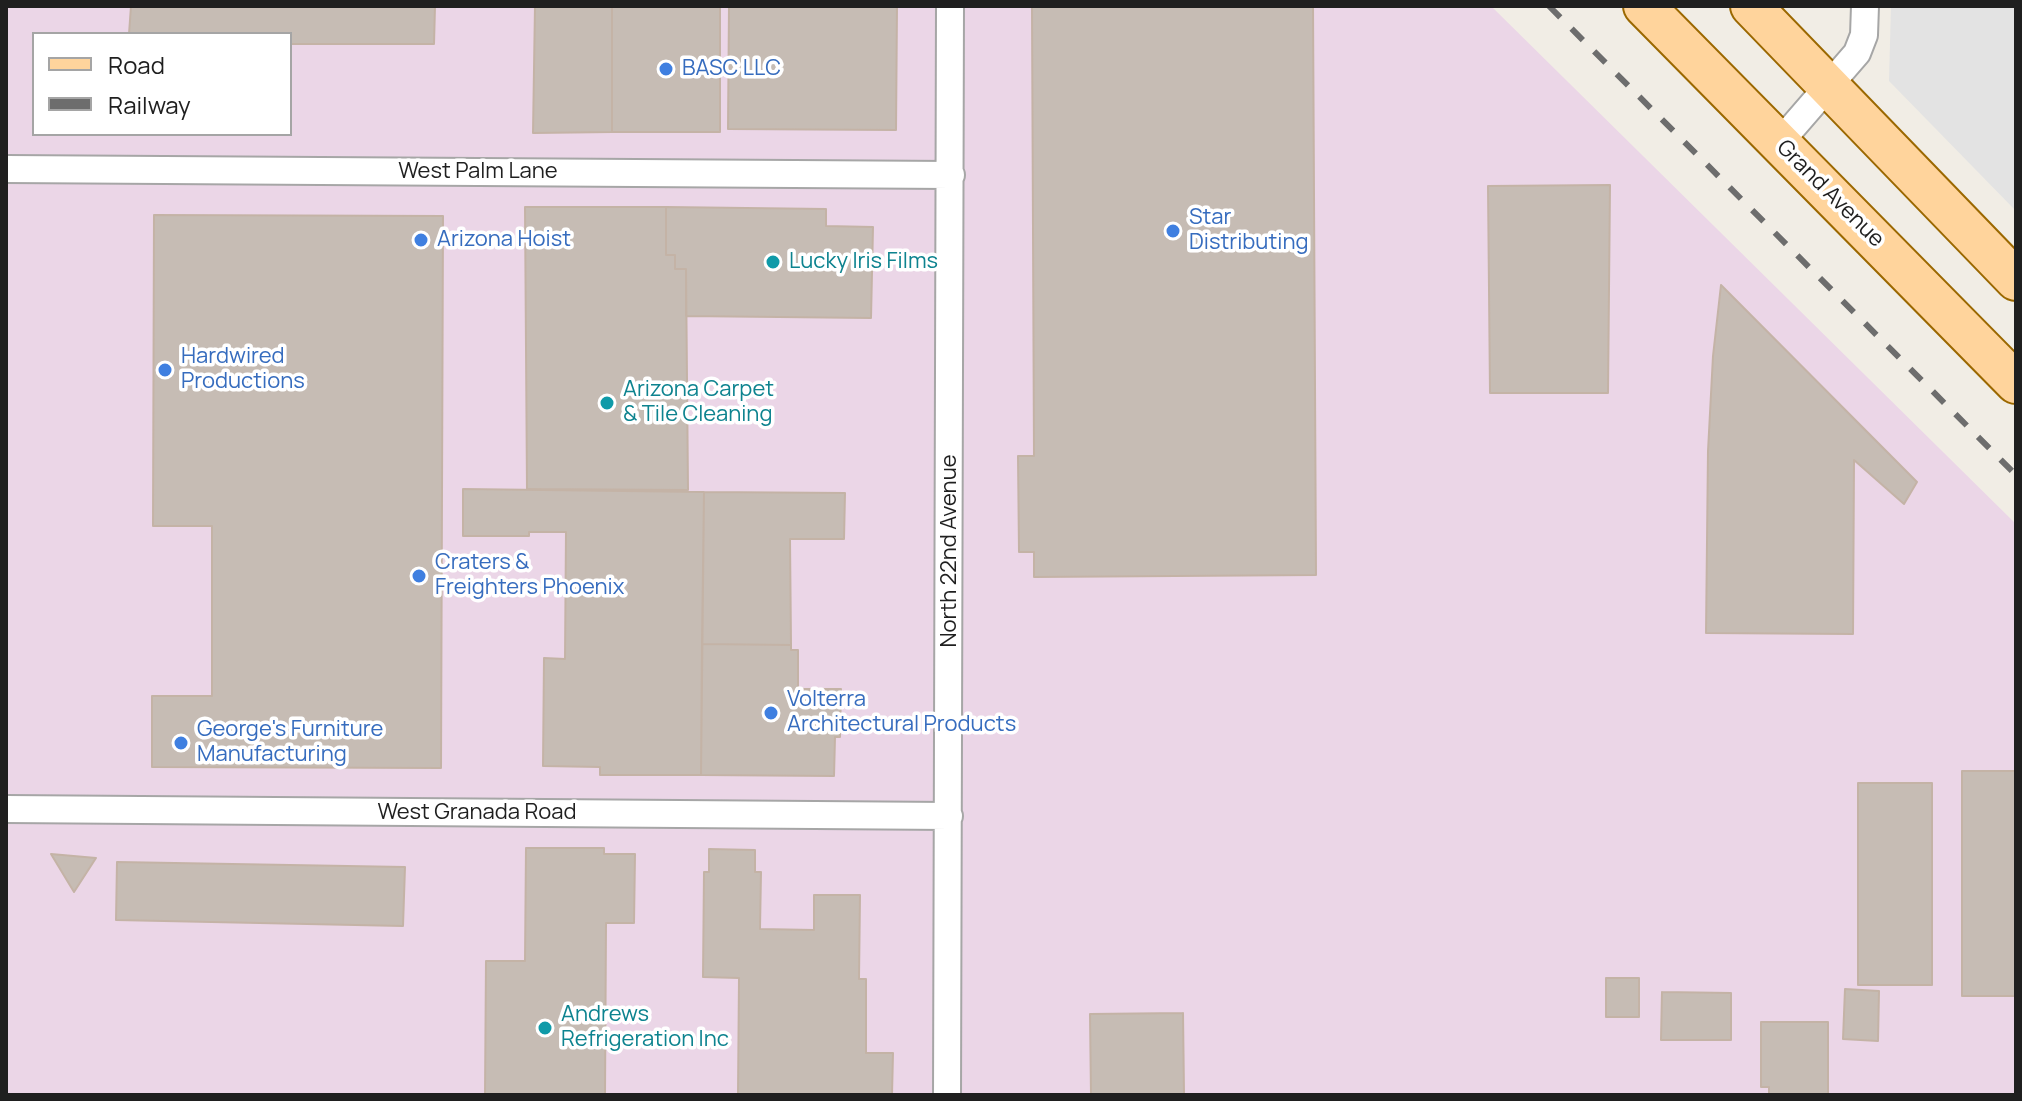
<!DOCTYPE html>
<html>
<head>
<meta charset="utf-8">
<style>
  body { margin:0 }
  #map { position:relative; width:2022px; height:1101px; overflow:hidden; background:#f1ede5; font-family:Manrope,sans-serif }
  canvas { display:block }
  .frame { position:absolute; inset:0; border:8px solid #1f1f1f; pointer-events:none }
  .legend { position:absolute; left:32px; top:32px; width:260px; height:104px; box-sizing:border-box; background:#fff; border:2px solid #a5a5a5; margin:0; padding:10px 14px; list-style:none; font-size:24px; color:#1f1f1f }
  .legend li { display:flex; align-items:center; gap:16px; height:40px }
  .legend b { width:40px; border:2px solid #a5a5a5 }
</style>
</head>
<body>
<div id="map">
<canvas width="2022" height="1101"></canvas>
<div class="frame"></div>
<ul class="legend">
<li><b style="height:10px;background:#ffd49c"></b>Road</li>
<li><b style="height:10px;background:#6d6d6d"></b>Railway</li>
</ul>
</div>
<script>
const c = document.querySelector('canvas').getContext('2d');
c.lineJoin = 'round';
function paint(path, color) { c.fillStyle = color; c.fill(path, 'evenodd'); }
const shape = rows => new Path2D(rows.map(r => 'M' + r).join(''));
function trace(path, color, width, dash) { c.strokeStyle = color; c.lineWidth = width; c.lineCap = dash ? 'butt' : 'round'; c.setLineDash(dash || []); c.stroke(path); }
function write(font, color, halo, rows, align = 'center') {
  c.font = font + ' Manrope,sans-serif'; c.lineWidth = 7; c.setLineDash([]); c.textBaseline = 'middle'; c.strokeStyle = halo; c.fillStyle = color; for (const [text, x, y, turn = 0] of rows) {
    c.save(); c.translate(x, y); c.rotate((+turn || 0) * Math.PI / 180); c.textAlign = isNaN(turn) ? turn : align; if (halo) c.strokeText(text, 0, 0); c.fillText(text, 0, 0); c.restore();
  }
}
const industrial = shape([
  [6,6,1491,6,2016,524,2016,1095,6,1095],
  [34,34,290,34,290,134,34,134]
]);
const parking = shape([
  [1891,6,2016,6,2016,211,1889,81]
]);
const building = shape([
  [131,6,435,6,434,44,290,44,290,34,129,34,131,6],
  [535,6,612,6,612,132,533,133,535,6],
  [612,6,720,6,720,132,612,132,612,6],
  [729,6,897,6,896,130,728,129,729,6],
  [1032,6,1313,6,1316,575,1034,577,1034,552,1019,552,1018,456,1034,456,1032,6],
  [1610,185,1608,393,1490,393,1488,186,1610,185],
  [525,207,666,207,666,255,675,255,675,269,686,269,688,490,527,489,525,207],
  [666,207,826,209,826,226,873,227,871,318,686,316,686,269,675,269,675,255,666,255,666,207],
  [154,215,443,216,441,768,152,767,152,696,212,696,212,526,153,526,154,215],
  [1721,285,1917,482,1904,504,1854,460,1853,634,1706,633,1708,451,1713,356,1721,285],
  [463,489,704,492,701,775,600,775,600,767,543,766,544,658,565,659,566,532,529,532,529,536,463,536,463,489],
  [704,492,845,493,844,539,790,539,791,645,702,644,704,492],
  [702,644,791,645,791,650,798,650,798,689,841,689,840,737,835,737,834,776,701,775,702,644],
  [1962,771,2016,771,2016,996,1962,996,1962,771],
  [1858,783,1932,783,1932,985,1858,985,1858,783],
  [526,848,604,848,604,854,635,854,634,923,606,923,605,1095,485,1095,486,961,525,961,526,848],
  [709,849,755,850,755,872,761,872,760,929,814,930,814,895,860,895,859,979,866,979,866,1053,893,1053,892,1095,738,1095,739,978,703,977,704,872,709,872,709,849],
  [51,854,96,858,74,892,51,854],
  [117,862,405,867,403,926,116,920,117,862],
  [1606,978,1639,978,1639,1017,1606,1017,1606,978],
  [1845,989,1879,991,1878,1041,1843,1039,1845,989],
  [1662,992,1731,993,1731,1040,1661,1040,1662,992],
  [1183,1013,1184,1094,1091,1095,1090,1014,1183,1013],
  [1761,1022,1828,1022,1828,1095,1769,1095,1769,1087,1761,1087,1761,1022]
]);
const street = shape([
  [1779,143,1857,53,1864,35,1865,6],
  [6,169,951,175],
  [6,809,949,816],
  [947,1095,950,6]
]);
const primary = shape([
  [1644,6,2016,383],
  [1751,6,2016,280]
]);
const rail = shape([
  [1549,6,2016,475]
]);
const markers = [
  [666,69,8,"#3f7fe0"],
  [1173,231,8,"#3f7fe0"],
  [421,240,8,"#3f7fe0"],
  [773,262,8,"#0f9aa8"],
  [165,370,8,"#3f7fe0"],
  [607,403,8,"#0f9aa8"],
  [419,576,8,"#3f7fe0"],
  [771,713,8,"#3f7fe0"],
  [181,743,8,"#3f7fe0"],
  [545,1028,8,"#0f9aa8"]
];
const shopNames = [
  ["BASC LLC",682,69],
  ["Star",1189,218],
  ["Distributing",1189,243],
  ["Arizona Hoist",437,240],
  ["Hardwired",181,357],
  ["Productions",181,382],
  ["Craters &",435,563],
  ["Freighters Phoenix",435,588],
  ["Volterra",787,700],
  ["Architectural Products",787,725],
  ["George's Furniture",197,730],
  ["Manufacturing",197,755]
];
const streetNames = [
  ["West Palm Lane",478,172],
  ["Grand Avenue",1830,194,45],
  ["North 22nd Avenue",950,551,-90],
  ["West Granada Road",477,813]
];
const cultureNames = [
  ["Lucky Iris Films",789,262],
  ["Arizona Carpet",623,390],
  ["& Tile Cleaning",623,415],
  ["Andrews",561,1015],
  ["Refrigeration Inc",561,1040]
];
paint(industrial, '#ebd6e7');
paint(parking, '#e3e3e3');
paint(building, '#c6bcb4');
trace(building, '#c4b3a6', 2);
trace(street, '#a6a6a6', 30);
trace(primary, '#9b6800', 44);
trace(street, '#fff', 26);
trace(primary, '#ffd49c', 40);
trace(rail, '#6d6d6d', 6, [16, 16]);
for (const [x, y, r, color] of markers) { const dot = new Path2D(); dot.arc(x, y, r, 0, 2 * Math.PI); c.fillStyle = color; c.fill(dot); trace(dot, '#fff', 3); }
write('22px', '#366cbe', '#fff', shopNames, 'left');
write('22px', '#1f1f1f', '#fff', streetNames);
write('22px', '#0d838f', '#fff', cultureNames, 'left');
</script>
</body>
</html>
